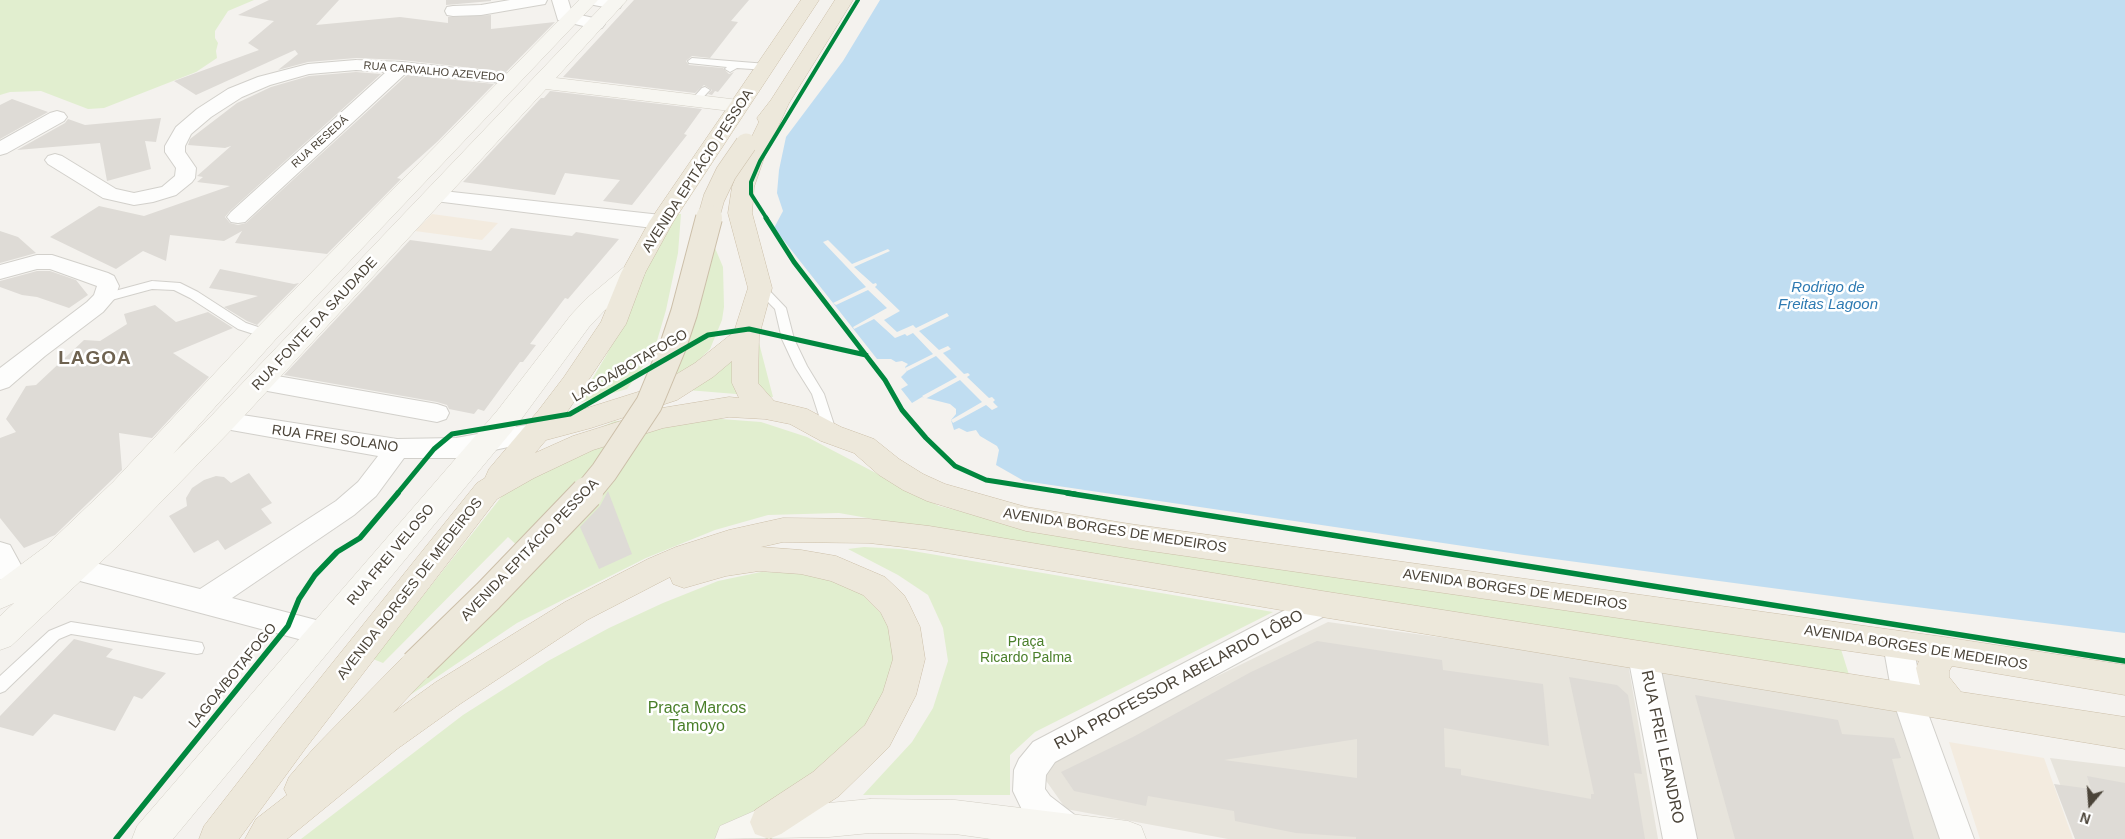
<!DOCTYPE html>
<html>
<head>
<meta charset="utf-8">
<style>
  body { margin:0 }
  #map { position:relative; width:2125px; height:839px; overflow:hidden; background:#f4f2ee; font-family:Helvetica,sans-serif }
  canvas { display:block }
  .north { position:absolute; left:2065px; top:779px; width:50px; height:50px; -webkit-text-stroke:4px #fff; paint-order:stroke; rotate:198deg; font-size:14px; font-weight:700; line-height:20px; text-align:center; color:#4b4439 }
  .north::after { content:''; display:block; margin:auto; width:18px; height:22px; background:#4b4439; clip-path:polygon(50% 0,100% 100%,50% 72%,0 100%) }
</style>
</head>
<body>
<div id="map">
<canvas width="2125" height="839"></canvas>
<div class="north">N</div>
</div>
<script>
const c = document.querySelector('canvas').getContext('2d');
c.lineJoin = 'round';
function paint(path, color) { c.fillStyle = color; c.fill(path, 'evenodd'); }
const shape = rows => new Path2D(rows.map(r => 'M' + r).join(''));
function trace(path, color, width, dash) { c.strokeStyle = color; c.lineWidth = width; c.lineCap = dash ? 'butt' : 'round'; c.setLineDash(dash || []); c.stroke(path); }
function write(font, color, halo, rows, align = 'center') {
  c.font = font + ' Helvetica,sans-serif'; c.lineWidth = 5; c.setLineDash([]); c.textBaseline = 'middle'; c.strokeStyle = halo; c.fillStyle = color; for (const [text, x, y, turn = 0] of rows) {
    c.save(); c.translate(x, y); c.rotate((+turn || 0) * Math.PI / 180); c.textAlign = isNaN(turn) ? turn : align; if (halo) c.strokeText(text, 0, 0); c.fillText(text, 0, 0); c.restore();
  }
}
const residential = shape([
  [1328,622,1628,663,1658,839,1228,839,1066,809,1035,765],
  [1661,669,1906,710,1945,839,1696,839],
  [2050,758,2125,767,2125,839,2081,839]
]);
const commercial = shape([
  [432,214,498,223,482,240,415,231],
  [1949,742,2044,758,2073,839,1980,839]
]);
const green = shape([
  [0,0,254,0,228,11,215,31,215,38,218,43,216,51,217,58,196,72,104,108,88,109,41,91,10,92,0,95],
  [672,214,681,214,678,253,666,310,654,351,627,389,578,403,607,354],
  [705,224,723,267,724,307,722,320,710,349,689,370,670,375],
  [759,343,773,397,687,390,717,369],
  [694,417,761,422,807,437,939,506,992,519,1839,643,1850,678,1021,545,839,513,768,515,715,530,646,558,517,623,385,712,536,563,508,537,383,663,373,659,521,472,559,445,615,421],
  [864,547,901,549,1273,612,1035,732,1010,755,1010,795,863,795,912,742,933,708,948,661,943,628,928,595,898,575,848,549],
  [761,572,797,573,833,581,868,593,888,609,912,664,828,786,722,839,301,839,463,715,548,661,609,628,663,603,718,581]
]);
const water = shape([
  [880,0,2125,0,2125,633,1884,603,1524,555,1024,481,996,465,999,450,997,446,980,436,976,430,967,432,959,428,954,430,951,420,956,414,956,409,950,404,922,397,912,403,901,389,908,385,901,377,907,371,905,367,908,364,902,361,896,362,891,359,877,359,774,228,783,211,777,193,779,170,786,137,843,61]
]);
const pier = shape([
  [828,240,852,264,888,249,890,251,854,267,873,284,876,283,877,285,875,287,900,311,884,320,897,332,913,325,916,328,947,313,949,316,919,331,939,350,948,346,951,349,943,353,964,374,968,373,970,375,967,377,989,398,992,397,995,400,993,402,998,407,992,410,986,405,953,423,951,420,982,402,960,380,925,399,922,396,957,377,936,356,907,371,905,368,933,354,913,333,907,336,905,334,895,338,874,319,854,329,853,327,887,308,868,290,836,305,833,303,866,287,823,242]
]);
const building = shape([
  [269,0,339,0,316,25,400,17,448,23,448,17,491,15,491,29,555,22,506,72,402,60,356,58,308,62,278,70,298,54,295,50,196,95,174,81,259,50,248,43,274,21,238,15],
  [446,0,491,0,491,1,446,5],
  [634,0,749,0,731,21,738,22,710,58,692,56,686,61,689,65,723,68,729,74,734,72,718,92,715,91,712,95,708,94,712,90,704,85,695,93,563,77],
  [356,72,381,74,230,211,225,217,230,223,238,225,246,223,407,75,494,84,438,141,397,178,401,179,327,254,235,243,242,231,224,241,170,235,166,261,143,251,116,269,50,237,99,206,144,216,230,186,197,182,203,177,197,176,231,146,225,148,188,145,190,139,237,103,271,87,309,76],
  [550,91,702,109,684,134,687,135,632,205,603,201,620,180,565,173,555,195,463,182,541,98,544,98],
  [12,99,48,112,0,139,0,105],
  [161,118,156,142,145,141,151,169,107,181,100,143,17,150,65,123,68,119,85,125],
  [511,228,572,236,576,232,619,239,568,299,565,298,530,344,536,345,523,362,520,362,484,411,478,409,474,414,449,409,447,405,437,402,284,375,410,240,491,251],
  [0,231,18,237,36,253,0,263],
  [220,269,294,284,299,283,257,325,247,321,224,307,258,296,209,288],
  [37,271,50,271,76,280,88,295,69,308,37,297,22,295,0,287,0,281],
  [155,305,176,322,208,312,233,328,173,353,209,377,152,438,119,433,122,470,55,535,24,548,0,518,0,438,16,432,6,419,26,386,36,385,84,340,100,341,127,324,124,314],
  [249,473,272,503,261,509,272,523,225,550,218,540,194,553,169,516,187,506,186,498,192,488,204,480,216,476,224,477,231,483],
  [608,491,632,554,599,569,580,527,600,506],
  [74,639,113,649,106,657,166,673,142,699,134,696,115,731,54,714,33,736,0,727,0,716],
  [1317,641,1442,660,1443,670,1543,684,1549,746,1444,728,1445,767,1461,769,1461,775,1591,799,1591,794,1594,794,1569,677,1617,685,1628,695,1642,774,1634,773,1645,839,1356,839,1356,837,1296,833,1235,821,1234,811,1148,796,1146,806,1074,791,1061,772,1133,737,1251,672],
  [1357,739,1357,778,1224,760],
  [1695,695,1838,720,1842,734,1894,738,1901,758,1892,759,1914,839,1735,839],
  [2087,776,2125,783,2125,839,2075,839,2054,784,2091,789]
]);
const lane = shape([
  [692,58,767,64,772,67,767,70,737,68,730,72,725,69,727,67,689,63,688,61,692,58],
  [705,87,710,90,708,92,698,103,692,103,692,99,702,88,705,87],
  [152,281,180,283,198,292,246,323,270,331,272,334,266,338,238,329,190,298,174,290,152,289,104,302,98,298,100,295,152,281],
  [760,284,764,285,786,308,794,339,807,366,824,394,837,434,835,437,831,439,827,437,825,434,812,394,795,367,782,339,775,309,754,288,760,284],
  [71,622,197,642,202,643,204,648,202,653,197,654,71,634,59,639,5,691,0,693,0,676,49,631,71,622]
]);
const street = shape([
  [510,0,547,0,545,4,539,5,481,15,453,16,447,15,445,11,447,7,453,6,481,5,510,0],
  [552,0,568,0,572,13,602,20,605,24,602,28,596,29,558,20,552,0],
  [587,0,618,0,622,4,620,8,614,9,589,4,587,0],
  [356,60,402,62,511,74,517,75,520,79,517,83,511,84,406,73,245,222,238,223,231,222,227,217,231,212,386,72,356,70,309,74,270,85,242,97,211,117,191,134,185,146,185,152,196,168,195,178,192,182,176,195,153,202,134,205,103,198,48,164,45,160,48,156,55,154,62,156,116,189,134,193,162,187,175,176,176,168,165,152,165,146,176,127,197,109,228,89,258,77,308,64,356,60],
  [57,111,64,113,67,117,64,121,7,153,0,155,0,141,50,113,57,111],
  [434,190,661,215,668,217,672,222,668,227,661,229,427,200,424,196,427,192,434,190],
  [37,255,52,255,108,273,114,276,119,286,115,298,103,312,45,356,9,387,0,390,0,368,87,302,94,295,97,286,50,269,37,269,0,279,0,265,37,255],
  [260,373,437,404,446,407,449,413,446,419,437,422,251,388,248,382,251,376,260,373],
  [223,412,397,439,456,438,537,423,546,425,550,432,546,439,537,441,456,458,404,458,376,496,354,515,232,598,335,625,340,634,335,643,325,646,65,577,61,569,65,561,75,558,200,589,336,501,358,482,378,456,214,427,210,421,214,415,223,412],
  [0,542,10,545,22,567,26,575,22,583,12,587,2,583,0,579,0,542],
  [1322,592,1332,596,1336,604,1332,612,1055,762,1046,775,1045,789,1050,796,1080,819,1085,830,1081,839,1053,839,1026,818,1013,791,1014,770,1019,759,1033,742,1312,596,1322,592],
  [1898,631,1908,635,1913,644,1923,700,1974,839,1940,839,1893,700,1883,644,1888,635,1898,631],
  [1643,643,1653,647,1658,656,1697,839,1663,839,1628,656,1633,647,1643,643]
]);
const secondary = shape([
  [579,0,598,0,275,340,173,454,213,414,608,0,627,0,556,78,739,100,746,102,749,106,746,110,739,112,546,89,233,428,121,543,11,646,0,650,0,616,14,603,0,609,0,580,46,546,113,482,257,328,579,0],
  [633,265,642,267,645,273,642,279,604,311,589,327,517,425,173,839,132,839,137,826,497,411,571,315,586,299,624,267,633,265],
  [870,799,955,800,1128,821,1141,826,1146,839,991,839,955,834,870,833,829,837,715,839,720,826,768,805,829,803,870,799]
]);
const highway = shape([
  [801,0,819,0,673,222,645,273,626,324,565,415,657,386,695,363,734,332,748,288,728,213,732,187,743,155,759,122,757,118,771,100,835,0,853,0,789,103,765,155,754,187,752,213,772,288,759,336,758,383,774,401,807,409,841,427,874,439,899,459,923,474,945,484,1026,507,1130,524,1944,637,2125,665,2125,695,1952,666,1949,671,1949,677,1961,692,2125,717,2125,749,1322,617,929,550,869,543,783,542,761,547,801,550,836,556,885,577,904,595,909,604,920,627,925,659,916,695,889,747,839,796,781,834,769,839,755,834,750,822,755,810,813,772,865,725,883,692,893,659,888,627,881,613,863,595,831,581,801,574,759,571,726,576,684,588,673,584,670,577,587,620,460,704,397,749,287,839,245,839,256,819,287,795,284,789,289,777,314,748,404,656,416,652,428,656,432,666,428,676,393,713,436,682,565,602,648,559,676,547,729,530,783,518,869,519,929,526,1322,591,1920,685,1916,668,1919,661,1130,548,1026,531,927,501,903,490,879,475,854,453,821,441,790,424,765,419,729,417,663,428,593,450,534,478,497,499,305,749,239,839,199,839,204,826,281,727,477,483,485,478,489,469,538,411,564,377,601,322,621,273,649,222,801,0],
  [732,361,732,383,739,398,729,397,662,408,573,436,535,453,546,440,591,428,677,400,713,377,732,361]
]);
const highwayBridgeFar2 = shape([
  [708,219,714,198,726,173,746,144]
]);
const highwayBridgeFar1 = shape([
  [586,494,604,472,649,404,673,346,684,313,709,218]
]);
const highwayBridge = shape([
  [416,666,488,596,587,493]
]);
const cyclewayFar2 = shape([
  [767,219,751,194,751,182,760,161,858,0]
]);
const cyclewayFar1 = shape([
  [766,218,794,262,885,380,902,410,926,438,955,466,986,480,1075,494],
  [397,494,434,449,452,434,570,414,708,335,749,329,866,355]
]);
const cycleway = shape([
  [1067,493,2125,661],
  [116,839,288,626,299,599,315,575,337,552,360,538,398,493]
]);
const farStreetnames = [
  ["RUA CARVALHO AZEVEDO",434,72,5],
  ["RUA RESEDÁ",320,142,-42]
];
const streetNames = [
  ["AVENIDA EPITÁCIO PESSOA",698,171,-57],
  ["RUA FONTE DA SAUDADE",315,324,-47],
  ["LAGOA/BOTAFOGO",630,366,-30],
  ["RUA FREI SOLANO",335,439,8],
  ["AVENIDA BORGES DE MEDEIROS",1115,531,9],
  ["AVENIDA EPITÁCIO PESSOA",530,550,-46],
  ["RUA FREI VELOSO",391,555,-50],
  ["AVENIDA BORGES DE MEDEIROS",410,589,-52],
  ["AVENIDA BORGES DE MEDEIROS",1515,590,8],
  ["AVENIDA BORGES DE MEDEIROS",1916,648,9],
  ["LAGOA/BOTAFOGO",233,676,-51]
];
const parkNames = [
  ["Praça",1026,642],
  ["Ricardo Palma",1026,658]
];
const waterNames = [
  ["Rodrigo de",1828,288],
  ["Freitas Lagoon",1828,305]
];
const nearStreetnames = [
  ["RUA PROFESSOR ABELARDO LÔBO",1179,680,-28],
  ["RUA FREI LEANDRO",1662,747,78]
];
const nearParknames = [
  ["Praça Marcos",697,709],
  ["Tamoyo",697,727]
];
const districtNames = [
  ["LAGOA",95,359]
];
paint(residential, '#e7e4dc');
paint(commercial, '#f3ebdf');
paint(green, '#e1eecf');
paint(water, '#c0ddf1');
paint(pier, '#f4f2ee');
paint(building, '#dedbd6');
trace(lane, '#d2d0cb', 2);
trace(street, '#d2d0cb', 2);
trace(secondary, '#d3cfc5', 1);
trace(highway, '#ccbfa9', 1);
paint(lane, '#fdfdfc');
paint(street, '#fdfdfc');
paint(secondary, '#f7f6f1');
paint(highway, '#ede8db');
trace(highwayBridgeFar2, '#ccbfa9', 22, []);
trace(highwayBridgeFar1, '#ccbfa9', 28, []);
trace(highwayBridge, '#ccbfa9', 34, []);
trace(highwayBridgeFar2, '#ede8db', 21);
trace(highwayBridgeFar1, '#ede8db', 26);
trace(highwayBridge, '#ede8db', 32);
trace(cyclewayFar2, '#00873e', 4);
trace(cyclewayFar1, '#00873e', 5);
trace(cycleway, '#00873e', 5.5);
write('11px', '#4b4439', '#fff', farStreetnames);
write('14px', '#4b4439', '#fff', streetNames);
write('14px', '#4a7f2a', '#fff', parkNames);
write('italic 15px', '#2e7ab2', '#fff', waterNames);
write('16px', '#4b4439', '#fff', nearStreetnames);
write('16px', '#4a7f2a', '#fff', nearParknames);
c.letterSpacing = '1px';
write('bold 19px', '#6e6250', '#fff', districtNames);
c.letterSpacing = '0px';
</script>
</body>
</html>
